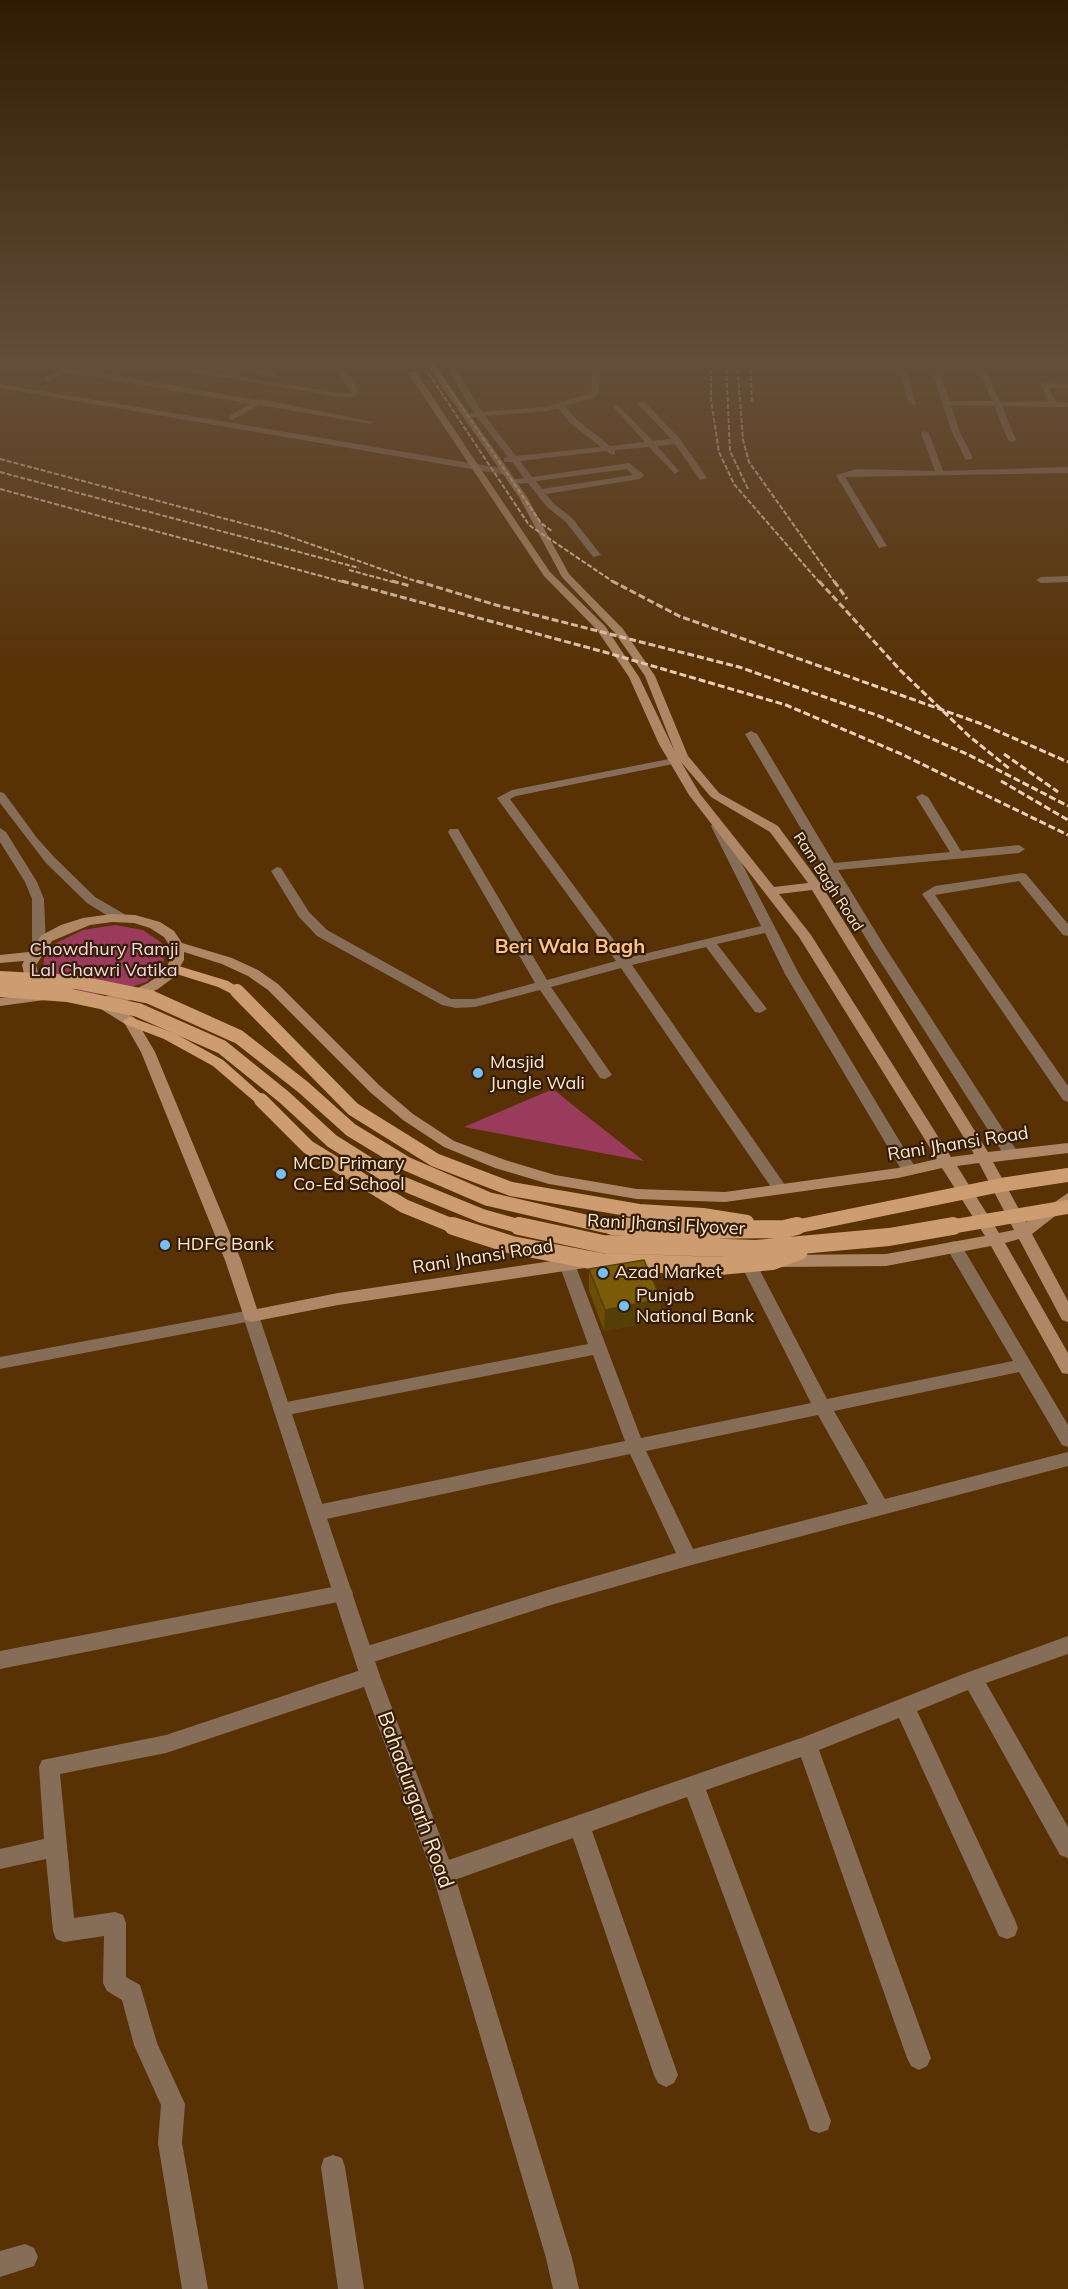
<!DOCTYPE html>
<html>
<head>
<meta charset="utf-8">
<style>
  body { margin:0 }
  canvas { display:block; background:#583104 }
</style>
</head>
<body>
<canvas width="1068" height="2289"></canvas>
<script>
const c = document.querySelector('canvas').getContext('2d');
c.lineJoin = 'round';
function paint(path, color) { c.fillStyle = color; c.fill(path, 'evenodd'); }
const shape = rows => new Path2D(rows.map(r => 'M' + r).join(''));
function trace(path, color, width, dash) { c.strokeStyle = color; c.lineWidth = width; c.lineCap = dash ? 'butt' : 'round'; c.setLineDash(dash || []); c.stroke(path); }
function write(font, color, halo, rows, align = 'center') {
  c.font = font + ' Mulish,sans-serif'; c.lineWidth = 4.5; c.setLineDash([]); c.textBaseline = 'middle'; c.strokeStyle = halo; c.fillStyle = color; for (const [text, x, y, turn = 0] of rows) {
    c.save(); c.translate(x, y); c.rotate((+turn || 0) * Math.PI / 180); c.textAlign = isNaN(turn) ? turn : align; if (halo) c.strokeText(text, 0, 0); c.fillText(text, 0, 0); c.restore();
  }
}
const green = shape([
  [115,925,143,930,162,943,164,961,159,970,146,982,110,994,77,994,45,976,43,971,44,958,56,943,83,930],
  [553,1089,579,1110,644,1161,464,1127]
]);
const minor = shape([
  [19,362,68,367,256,400,260,399,374,422,370,424,259,405,232,420,228,418,229,416,250,404,68,372,47,382,44,378,59,371,19,362],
  [135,362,151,362,339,393,352,393,340,373,276,364,263,371,278,374,278,378,252,372,269,362,290,362,337,368,333,362,341,362,360,393,354,397,339,397,135,362],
  [443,362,451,362,482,412,546,407,587,394,591,391,593,362,601,362,598,394,593,398,565,406,576,419,610,446,645,442,614,408,613,406,617,404,653,441,671,439,637,403,644,401,680,439,707,478,700,480,675,444,657,446,679,471,675,474,649,447,615,450,615,454,612,455,606,451,520,461,532,477,629,463,643,474,644,476,640,479,546,494,553,503,572,518,601,555,593,557,566,522,547,507,528,483,510,484,510,480,524,478,512,462,504,462,504,458,508,457,477,417,470,417,470,413,474,413,443,362],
  [558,408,570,423,601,447,516,456,485,416,547,411,558,408],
  [627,469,633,475,542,489,536,481,627,469],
  [896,362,904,362,916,405,909,403,896,362],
  [929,362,937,362,949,401,992,401,975,362,983,362,1000,402,1049,402,1040,383,1068,384,1068,388,1048,388,1057,402,1068,403,1068,407,1002,406,1016,440,1012,442,1008,440,994,406,951,405,959,430,973,458,966,460,951,430,929,362],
  [925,431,929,433,943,471,1068,467,1068,473,845,477,887,546,879,548,836,475,857,469,935,471,921,433,925,431],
  [1068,576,1068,582,1041,583,1036,580,1041,577,1068,576],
  [751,731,757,734,834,863,950,852,916,797,922,794,928,797,961,851,1019,845,1025,849,1019,853,838,870,885,947,1019,1154,1016,1158,1006,1158,871,947,745,734,751,731],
  [674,758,680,761,678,763,516,796,510,799,627,958,761,926,711,826,717,822,721,823,799,974,917,1170,914,1174,904,1174,785,974,765,933,717,944,767,1009,760,1013,755,1012,706,947,632,965,785,1185,788,1189,785,1193,780,1194,775,1193,621,968,551,987,612,1075,605,1079,600,1078,540,990,475,1007,456,1008,442,1005,317,936,299,917,271,871,277,867,281,868,309,912,327,930,451,999,475,999,535,983,448,832,450,829,458,829,547,980,616,961,497,798,512,790,674,758],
  [1022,873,1026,874,1068,924,1068,936,1063,935,1019,881,935,895,1068,1086,1068,1102,1063,1100,922,894,935,886,1022,873],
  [954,1241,960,1243,1068,1425,1068,1447,1062,1445,1019,1372,834,1411,885,1499,1068,1452,1068,1466,688,1566,551,1605,364,1665,357,1662,354,1656,357,1650,364,1647,551,1589,676,1553,630,1454,317,1521,310,1518,308,1513,310,1508,317,1505,625,1441,593,1355,282,1416,276,1414,273,1409,276,1404,588,1344,559,1264,561,1260,567,1258,573,1260,575,1264,641,1438,811,1403,739,1261,741,1257,747,1255,753,1257,755,1261,827,1399,1013,1361,946,1247,948,1243,954,1241],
  [818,1415,868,1504,693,1549,646,1451,818,1415],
  [251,1310,257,1312,259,1316,257,1320,0,1369,0,1357,251,1310],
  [343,1585,350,1587,353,1593,350,1599,343,1601,0,1669,0,1651,343,1585],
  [1068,1636,1068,1654,986,1683,1068,1827,1068,1858,1060,1855,968,1690,917,1711,1015,1920,1018,1928,1015,1936,1007,1939,999,1936,899,1718,819,1750,931,2058,927,2066,919,2070,911,2066,907,2058,801,1757,706,1790,831,2121,828,2130,819,2133,810,2130,807,2121,687,1797,592,1831,678,2075,674,2083,666,2087,658,2083,654,2075,573,1838,443,1884,435,1880,432,1873,435,1866,443,1862,804,1737,966,1673,1068,1636],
  [370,1667,377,1670,380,1676,377,1682,370,1685,166,1753,60,1774,74,1918,115,1912,123,1915,126,1923,126,1977,140,1985,157,2043,185,2104,182,2143,208,2289,182,2289,158,2143,161,2105,134,2045,122,2000,107,1991,103,1983,104,1936,64,1942,56,1939,53,1931,46,1859,0,1869,0,1849,44,1839,39,1767,42,1760,166,1735,370,1667],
  [333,2155,342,2158,345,2167,364,2289,338,2289,321,2167,324,2158,333,2155],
  [25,2244,34,2248,38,2257,34,2266,0,2277,0,2251,25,2244]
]);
const tertiary = shape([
  [0,384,506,469,510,472,506,475,0,388,0,384],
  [0,792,4,793,37,838,54,857,95,897,126,915,127,918,126,921,116,921,87,903,46,863,0,803,0,792],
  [0,828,6,832,37,882,44,899,46,946,44,949,39,950,32,946,32,899,25,882,0,842,0,828],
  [251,1310,257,1312,259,1316,380,1676,454,1873,572,2258,579,2289,553,2289,546,2258,432,1873,360,1676,243,1316,245,1312,251,1310]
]);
const secondary = shape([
  [425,362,433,362,527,497,569,574,623,629,655,676,688,756,719,793,778,826,820,883,988,1152,1068,1143,1068,1153,993,1162,1026,1222,1068,1193,1068,1206,1032,1234,1068,1301,1068,1322,1062,1320,1019,1239,1005,1243,1068,1353,1068,1374,1062,1373,991,1246,886,1266,780,1267,774,1265,772,1261,774,1257,780,1255,886,1254,985,1236,942,1168,898,1178,725,1202,637,1199,549,1184,495,1168,444,1147,403,1120,370,1092,268,990,248,976,222,964,184,952,184,960,174,977,158,989,137,999,110,1004,135,1018,155,1052,241,1260,257,1309,338,1293,585,1256,591,1258,593,1262,591,1266,585,1268,338,1305,251,1322,245,1320,225,1260,141,1052,125,1024,96,1006,52,999,0,1006,0,998,39,994,25,978,22,965,24,961,0,963,0,955,29,952,42,935,61,925,83,918,112,914,135,915,160,922,174,931,182,943,232,958,258,970,278,984,380,1086,413,1114,454,1141,505,1160,555,1175,637,1189,725,1192,898,1168,937,1159,799,937,689,795,659,744,629,677,597,630,544,576,408,373,415,371,550,572,605,626,639,677,675,752,645,676,615,633,562,577,519,497,425,362],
  [681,762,711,797,770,832,808,883,774,887,700,794,681,762],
  [812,890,974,1154,951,1157,811,935,779,894,812,890],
  [112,922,134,923,150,928,164,937,170,946,170,960,164,972,148,983,129,992,95,998,63,994,47,987,39,977,36,965,52,941,90,925,112,922],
  [979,1163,1014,1230,999,1233,957,1166,979,1163]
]);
const primary = shape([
  [172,964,228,981,244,991,242,994,232,994,218,987,167,971,165,968,172,964],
  [130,1017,174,1033,223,1060,268,1100,266,1103,256,1103,213,1066,164,1039,125,1024,123,1021,130,1017]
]);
const railFar1 = shape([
  [421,362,529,525,615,583],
  [431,362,541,523,553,532],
  [711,362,711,400,719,452,734,484,820,583],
  [726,362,730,451,748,489],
  [737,362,743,440,749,462,835,583],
  [750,362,752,403],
  [0,459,279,533,421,583],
  [0,472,359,568],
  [0,489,347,583],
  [349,570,397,583]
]);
const rail = shape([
  [342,581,608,653,786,705,899,753,1068,835],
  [392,581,410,586],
  [417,581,496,605,739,667,879,716,967,754,1068,806],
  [612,581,679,616,979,723,1068,762],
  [819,581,901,671,969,736,1011,770],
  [834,581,847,599],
  [1004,754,1058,792],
  [1001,781,1068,820]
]);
const primaryBridgeFar1 = shape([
  [0,978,76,982,150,997,239,1037,303,1087,351,1130,407,1164,488,1199,605,1226,645,1228],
  [0,990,67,995,138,1010,222,1047,284,1097,332,1141,394,1180,482,1216,525,1228],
  [237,991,353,1109,435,1160,511,1189,639,1211,703,1215,747,1222],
  [261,1100,308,1147,404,1206,458,1228],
  [790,1228,1001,1185,1068,1175],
  [944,1228,1068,1207]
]);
const primaryBridge = shape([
  [453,1226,512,1245,601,1262,720,1266,772,1261,799,1251],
  [519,1226,603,1244,756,1249,889,1237,953,1226],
  [612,1226,693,1230,784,1229,797,1226]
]);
const wall = shape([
  [395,362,428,362,428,371,418,372,414,369,401,374],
  [589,1269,661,1299,659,1321,604,1331,589,1291]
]);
const shadedWall = shape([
  [400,362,414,362,414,369,401,374],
  [418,362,428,362,428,371,418,372],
  [661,1299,659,1321,604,1331,605,1310]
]);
const building = shape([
  [644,1260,661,1299,605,1310,589,1269,644,1260]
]);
const markers = [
  [478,1073,6,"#76c0f7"],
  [281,1174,6,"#76c0f7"],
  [165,1245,6,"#76c0f7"],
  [603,1273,6,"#76c0f7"],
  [624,1306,6,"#76c0f7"]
];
const farStreetnames = [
  ["Ram Bagh Road",828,882,57]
];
const parkNames = [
  ["Chowdhury Ramji",104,950],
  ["Lal Chawri Vatika",104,971]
];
const poiNames = [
  ["Masjid",490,1063],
  ["Jungle Wali",490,1084],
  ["MCD Primary",293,1164],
  ["Co-Ed School",293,1185],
  ["HDFC Bank",177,1245],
  ["Azad Market",615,1273],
  ["Punjab",636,1296],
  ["National Bank",636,1317]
];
const streetNames = [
  ["Rani Jhansi Road",958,1144,-9],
  ["Rani Jhansi Flyover",666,1225,3],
  ["Rani Jhansi Road",483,1257,-9]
];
const neighbourhoodNames = [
  ["Beri Wala Bagh",570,947]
];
const nearStreetnames = [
  ["Bahadurgarh Road",415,1800,70]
];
paint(green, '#9a3b5b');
paint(minor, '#866d58');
paint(tertiary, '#866d58');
paint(secondary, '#ae8866');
paint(primary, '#cd9c70');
trace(railFar1, '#ebd0b8', 2, [5, 2]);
trace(rail, '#ebd0b8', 3, [7, 3]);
trace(primaryBridgeFar1, '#cd9c70', 14);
trace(primaryBridge, '#cd9c70', 18);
paint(wall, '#6a4d07');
paint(shadedWall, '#563f06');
paint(building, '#7b5a08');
trace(building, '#563f06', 1.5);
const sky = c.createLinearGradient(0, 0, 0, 682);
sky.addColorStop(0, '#301b02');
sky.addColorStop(0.53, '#644e3a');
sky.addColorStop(1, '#644e3a00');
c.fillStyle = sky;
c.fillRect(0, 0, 1068, 682);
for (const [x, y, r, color] of markers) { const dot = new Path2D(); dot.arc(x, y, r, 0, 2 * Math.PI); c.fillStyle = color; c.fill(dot); trace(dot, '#331d07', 2); }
write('15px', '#ffe6d1', '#331d07', farStreetnames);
write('18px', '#f8d7df', '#331d07', parkNames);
write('18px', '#ffe6d1', '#331d07', poiNames, 'left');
write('18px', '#ffe6d1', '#331d07', streetNames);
write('bold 20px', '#ffc28d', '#331d07', neighbourhoodNames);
write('21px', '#ffe6d1', '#331d07', nearStreetnames);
</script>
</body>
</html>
